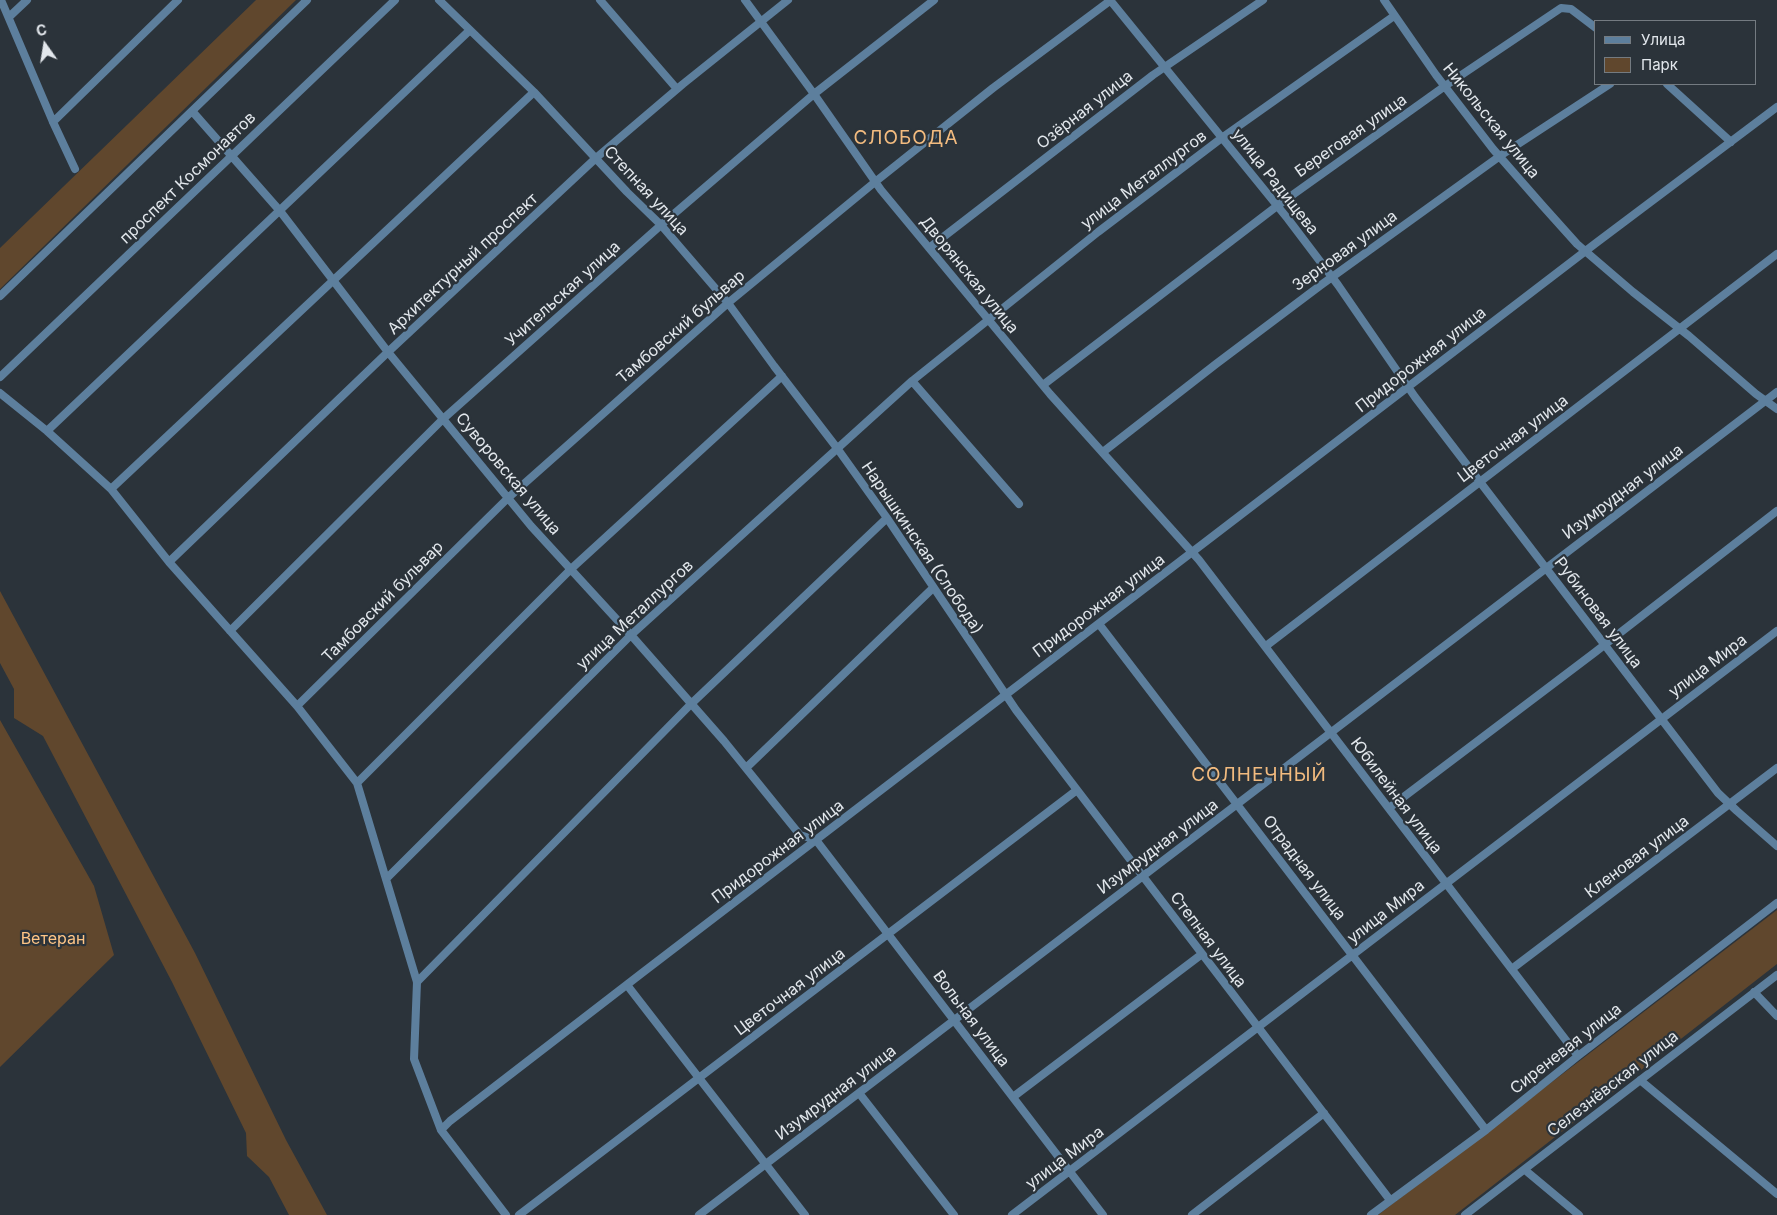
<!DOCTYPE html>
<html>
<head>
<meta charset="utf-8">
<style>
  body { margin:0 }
  #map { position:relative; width:1777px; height:1215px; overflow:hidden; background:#2b333a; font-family:Inter,sans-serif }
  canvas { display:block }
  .legend { position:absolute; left:1594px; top:20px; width:162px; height:65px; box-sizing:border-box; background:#2b333a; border:1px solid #747b81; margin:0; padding:6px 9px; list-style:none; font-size:15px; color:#e2e7ec }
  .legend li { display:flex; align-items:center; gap:10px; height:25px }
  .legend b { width:25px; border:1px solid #747b81 }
  .north { position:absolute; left:20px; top:20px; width:50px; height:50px; -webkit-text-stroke:4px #2b333a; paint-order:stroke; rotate:347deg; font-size:14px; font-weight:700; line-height:20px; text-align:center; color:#e2e7ec }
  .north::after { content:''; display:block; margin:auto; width:18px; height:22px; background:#e2e7ec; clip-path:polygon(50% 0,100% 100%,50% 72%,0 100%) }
</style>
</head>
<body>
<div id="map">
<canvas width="1777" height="1215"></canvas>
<ul class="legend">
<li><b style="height:6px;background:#5d7f9d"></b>Улица</li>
<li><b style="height:14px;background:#60472d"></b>Парк</li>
</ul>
<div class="north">С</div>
</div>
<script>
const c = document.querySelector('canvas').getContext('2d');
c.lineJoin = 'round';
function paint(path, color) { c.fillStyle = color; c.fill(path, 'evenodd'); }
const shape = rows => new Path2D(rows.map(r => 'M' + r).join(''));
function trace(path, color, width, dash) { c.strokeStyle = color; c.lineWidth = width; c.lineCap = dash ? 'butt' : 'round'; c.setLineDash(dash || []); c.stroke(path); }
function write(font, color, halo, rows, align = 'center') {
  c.font = font + ' Inter,sans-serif'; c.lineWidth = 4.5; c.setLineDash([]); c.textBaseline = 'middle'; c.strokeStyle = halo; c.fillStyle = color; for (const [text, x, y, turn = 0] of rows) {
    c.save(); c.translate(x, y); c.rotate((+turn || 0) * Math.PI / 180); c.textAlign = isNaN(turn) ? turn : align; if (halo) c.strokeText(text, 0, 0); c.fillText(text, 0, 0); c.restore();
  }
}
const green = shape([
  [256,0,296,0,0,289,0,248],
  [0,591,195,953,286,1140,327,1215,289,1215,269,1177,247,1156,246,1133,172,982,43,736,14,718,14,689,0,663],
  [0,720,94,886,114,955,0,1067],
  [1777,910,1777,964,1455,1215,1378,1215]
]);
const minor = shape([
  [1,0,53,122,75,169],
  [439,0,534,92,627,192,661,225,728,303,774,366,837,448,887,518,1016,710,1390,1200],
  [600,0,677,89],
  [745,0,814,94,881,190,1050,394,1199,560,1578,1056],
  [1110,0,1288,219,1338,285,1415,397,1718,793,1737,811,1777,846],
  [1384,0,1436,75,1493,149,1542,205,1577,244,1633,292,1689,336,1756,394,1777,409],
  [9,17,27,0],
  [1667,84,1731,142],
  [192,111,280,211,388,352,531,526,631,635,724,741,800,835,816,840,1103,1215],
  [53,122,178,0],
  [929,248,1153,75,1263,0],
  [0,296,307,0],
  [0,377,395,0],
  [1043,385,1277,206,1445,86,1561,8,1571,9,1596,28],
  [0,393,47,431,111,489,169,562,297,706,357,783,417,982,414,1059,441,1130,506,1215],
  [47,431,470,30],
  [1103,452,1216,364,1321,285,1500,156,1610,84],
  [111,489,534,92],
  [1019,504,912,381,1098,232,1223,137,1394,16],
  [169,562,388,352,596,158,683,84,788,0],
  [1099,624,1486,1130],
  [230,631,443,419,661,225,814,94,934,0],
  [1266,646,1777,254],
  [297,706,508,498,728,303,875,182,993,88,1111,0],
  [746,768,933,588],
  [357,783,571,569,782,376],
  [1389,808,1594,653,1777,511],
  [386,879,631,635,912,381],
  [1513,968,1777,768],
  [417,982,691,704,887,518],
  [627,985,805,1215],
  [1754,992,1777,1016],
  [1640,1080,1777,1194],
  [859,1093,954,1215],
  [1013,1097,1202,954],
  [441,1130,450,1121,642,973,1596,243,1777,107],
  [1525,1170,1579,1215],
  [519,1215,1077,790],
  [699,1215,1777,392],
  [1012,1215,1777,631],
  [1192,1215,1324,1113],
  [1371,1215,1486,1130,1578,1056,1777,903],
  [1465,1215,1777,975]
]);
const streetNames = [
  ["Озёрная улица",1085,110,-38],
  ["Никольская улица",1491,121,51],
  ["Береговая улица",1351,136,-35],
  ["проспект Космонавтов",188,178,-44],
  ["улица Металлургов",1144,180,-37],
  ["улица Радищева",1275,182,52],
  ["Степная улица",646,191,47],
  ["Зерновая улица",1345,251,-36],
  ["Архитектурный проспект",463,264,-43],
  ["Дворянская улица",969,275,51],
  ["Учительская улица",563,294,-42],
  ["Тамбовский бульвар",681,327,-41],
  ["Придорожная улица",1421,360,-38],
  ["Цветочная улица",1513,439,-37],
  ["Суворовская улица",508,474,50],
  ["Изумрудная улица",1623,492,-37],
  ["Нарышкинская (Слобода)",922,548,56],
  ["Тамбовский бульвар",383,602,-45],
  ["Придорожная улица",1099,606,-37],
  ["Рубиновая улица",1598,613,53],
  ["улица Металлургов",635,615,-43],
  ["улица Мира",1708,666,-37],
  ["Юбилейная улица",1396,796,53],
  ["Изумрудная улица",1158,847,-37],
  ["Придорожная улица",778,852,-37],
  ["Кленовая улица",1637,857,-37],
  ["Отрадная улица",1304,868,53],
  ["улица Мира",1386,912,-38],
  ["Степная улица",1208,940,53],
  ["Цветочная улица",790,992,-37],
  ["Вольная улица",971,1019,53],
  ["Сиреневая улица",1566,1049,-38],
  ["Селезнёвская улица",1613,1084,-38],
  ["Изумрудная улица",836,1093,-37],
  ["улица Мира",1065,1158,-37]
];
const parkNames = [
  ["Ветеран",53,939]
];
const quarterNames = [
  ["СЛОБОДА",906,138],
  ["СОЛНЕЧНЫЙ",1259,775]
];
paint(green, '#60472d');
trace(minor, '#5d7f9d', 8);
write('16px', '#e2e7ec', '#2b333a', streetNames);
write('16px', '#fec586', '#2b333a', parkNames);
c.letterSpacing = '1px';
write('19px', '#f2bb7f', '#2b333a', quarterNames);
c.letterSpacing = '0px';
</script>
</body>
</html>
